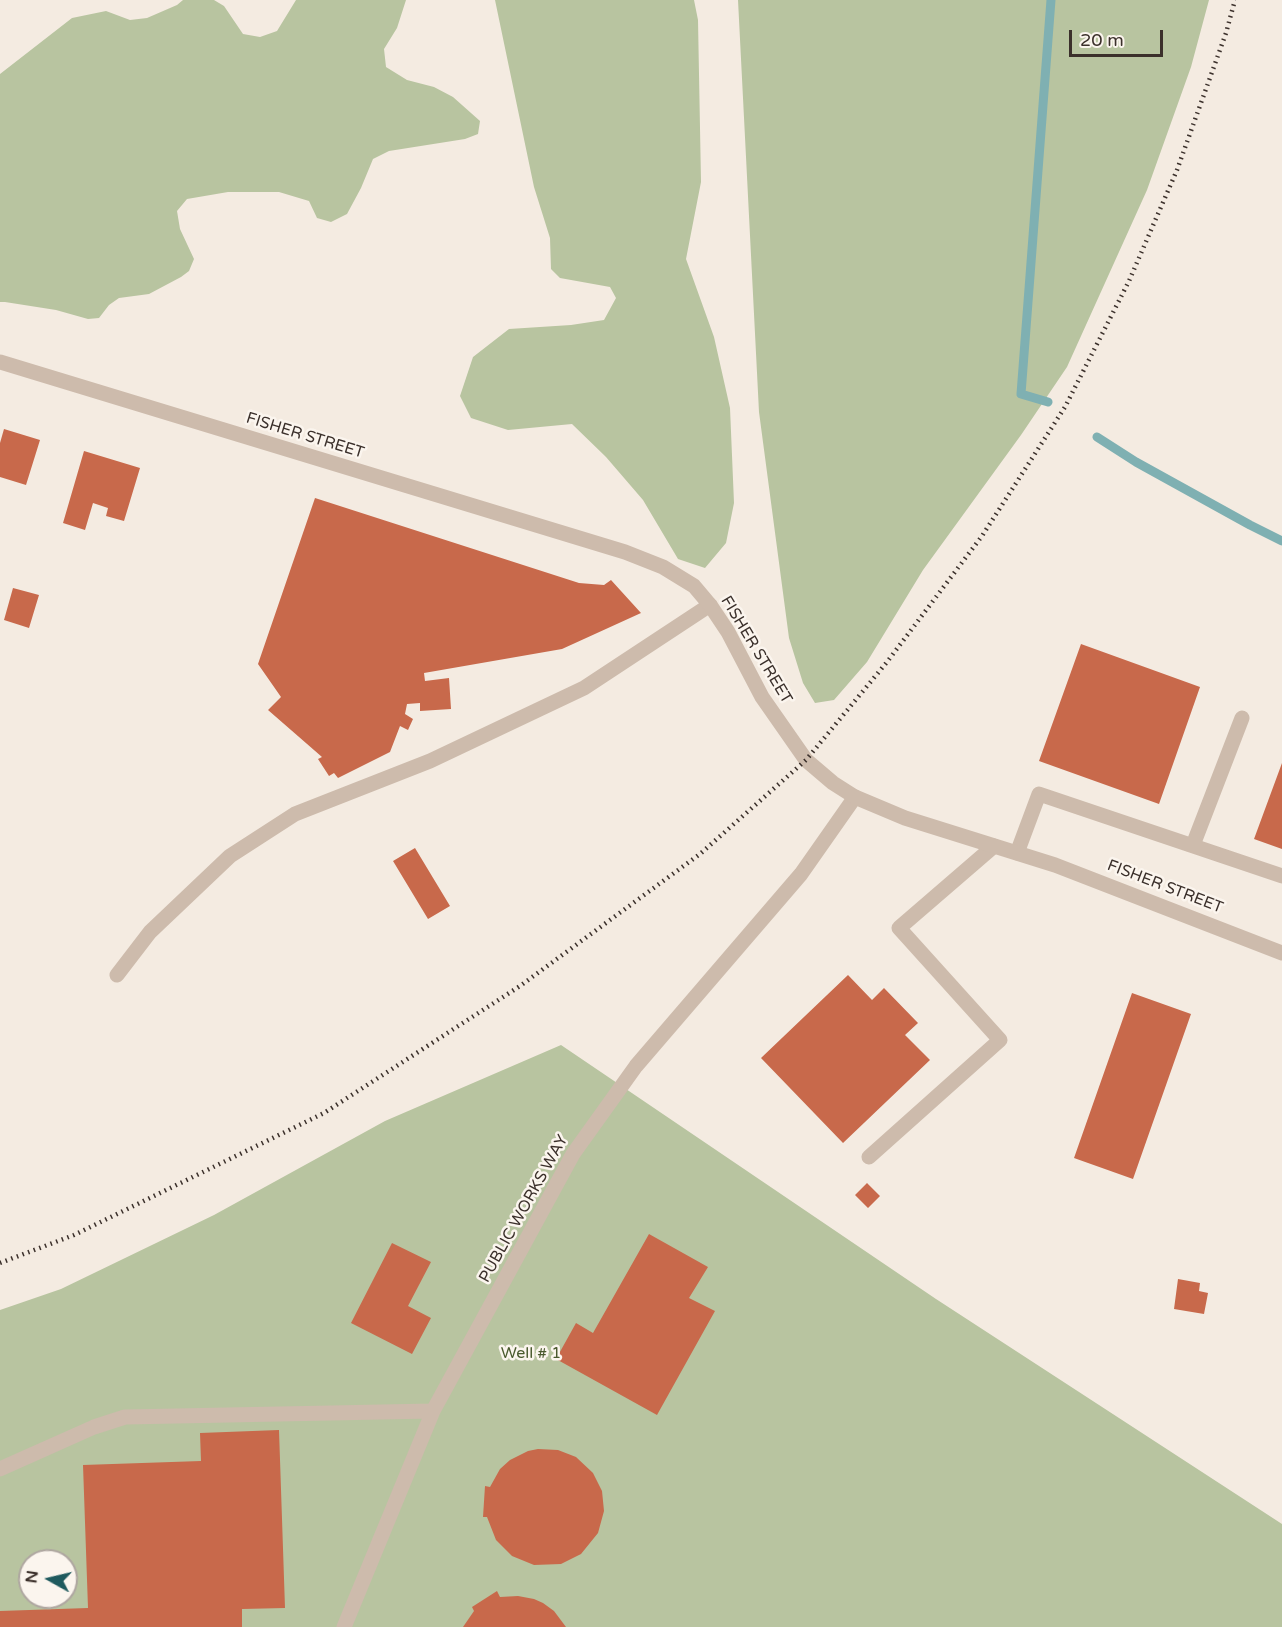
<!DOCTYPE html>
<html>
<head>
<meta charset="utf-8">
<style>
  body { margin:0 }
  #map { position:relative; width:1282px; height:1627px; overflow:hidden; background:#f4ebe1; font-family:"Varela Round",sans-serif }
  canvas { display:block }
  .north { position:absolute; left:18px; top:1549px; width:60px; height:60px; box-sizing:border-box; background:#fbf5ee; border:2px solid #aea6a0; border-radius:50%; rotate:278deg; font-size:16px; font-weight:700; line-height:24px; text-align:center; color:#3b302b }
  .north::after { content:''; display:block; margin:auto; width:21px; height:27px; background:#1f5a5e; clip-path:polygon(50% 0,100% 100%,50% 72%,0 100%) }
  .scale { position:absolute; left:1069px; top:30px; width:94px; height:27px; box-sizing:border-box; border:3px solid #3b302b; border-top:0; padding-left:8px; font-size:18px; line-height:21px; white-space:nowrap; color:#3b302b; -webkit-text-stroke:4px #fbf5ee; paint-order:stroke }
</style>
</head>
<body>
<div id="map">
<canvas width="1282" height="1627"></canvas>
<div class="north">N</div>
<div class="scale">20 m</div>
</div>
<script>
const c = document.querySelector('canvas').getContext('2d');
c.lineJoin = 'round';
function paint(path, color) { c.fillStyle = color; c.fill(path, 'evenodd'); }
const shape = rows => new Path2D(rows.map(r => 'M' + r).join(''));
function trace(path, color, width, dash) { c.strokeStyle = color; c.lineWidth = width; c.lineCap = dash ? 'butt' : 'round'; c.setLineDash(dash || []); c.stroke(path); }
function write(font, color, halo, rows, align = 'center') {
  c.font = font + ' "Varela Round",sans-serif'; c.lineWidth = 5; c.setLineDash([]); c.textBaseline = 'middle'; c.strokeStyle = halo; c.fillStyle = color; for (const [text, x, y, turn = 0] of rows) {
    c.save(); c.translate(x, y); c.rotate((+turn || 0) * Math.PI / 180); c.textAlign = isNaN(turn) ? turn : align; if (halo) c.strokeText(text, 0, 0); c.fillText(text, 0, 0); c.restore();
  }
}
const green = shape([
  [183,0,214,0,224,6,243,34,260,37,277,31,296,0,406,0,397,28,384,49,386,67,407,80,434,87,453,97,480,121,478,134,465,139,389,151,373,159,361,188,347,214,331,222,317,218,309,201,279,192,228,192,187,199,177,211,180,229,194,259,189,271,181,277,149,294,119,298,109,305,99,318,88,319,56,310,5,302,0,302,0,74,72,18,106,11,130,20,147,18,177,5],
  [495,0,694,0,698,20,701,182,686,259,714,337,730,408,734,503,726,543,705,568,678,559,643,500,606,457,572,424,508,430,471,418,460,396,473,357,509,329,571,325,604,320,616,298,610,287,560,278,551,269,550,238,534,187],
  [738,0,1209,0,1191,67,1147,190,1067,367,1021,435,923,570,867,662,834,700,815,703,803,683,789,638,759,412],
  [561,1045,936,1299,1282,1524,1282,1627,0,1627,0,1310,61,1289,214,1215,385,1121],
  [30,1561,66,1561,66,1597,30,1597]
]);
const stream = shape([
  [1048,402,1021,394,1051,0],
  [1097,437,1136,462,1250,525,1282,541]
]);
const building = shape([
  [4,429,40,440,26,485,0,477,0,443],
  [84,451,140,468,124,521,106,516,108,508,93,503,85,530,63,523],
  [315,498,579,583,604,585,611,580,641,613,562,649,424,673,425,681,449,678,451,709,420,711,420,703,407,704,405,714,413,719,408,730,400,726,390,752,338,778,334,773,329,776,318,759,322,757,268,710,281,697,258,664],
  [13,588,39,595,29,628,4,620],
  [1081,644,1200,687,1159,804,1039,761],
  [1282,763,1282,849,1254,839],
  [415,848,450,906,428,919,393,861],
  [848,975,872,1000,884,988,918,1023,905,1035,930,1060,843,1143,761,1058],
  [1132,993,1191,1014,1133,1179,1074,1158],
  [867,1183,880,1196,868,1208,855,1195],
  [649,1234,708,1267,689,1298,715,1311,657,1415,556,1359,576,1323,593,1333],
  [392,1243,431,1262,408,1306,431,1318,412,1354,351,1323],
  [1178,1279,1200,1283,1199,1291,1208,1293,1204,1314,1174,1309],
  [279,1430,285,1608,242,1609,242,1627,0,1627,0,1611,88,1608,83,1465,201,1461,200,1433],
  [538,1449,558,1450,576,1457,593,1473,602,1491,604,1511,598,1533,581,1554,561,1564,534,1565,512,1556,496,1540,487,1517,483,1517,485,1486,490,1487,500,1469,510,1460,528,1451],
  [497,1591,500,1597,518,1596,534,1599,543,1603,554,1611,566,1627,463,1627,474,1611,472,1607]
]);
const service = shape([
  [1193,845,1242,718],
  [1017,853,1039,794,1282,876],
  [117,975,150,932,230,856,295,814,430,761,584,688,710,605],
  [869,1157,1000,1040,899,928,994,846],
  [0,1469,94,1427,125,1417,433,1411],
  [344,1627,433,1411,573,1154,636,1066,801,874,855,797]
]);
const minor = shape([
  [0,362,625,552,663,567,694,586,710,605,728,632,762,697,806,760,833,783,855,797,905,818,1055,865,1282,953]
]);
const rail = shape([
  [0,1263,74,1235,324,1113,520,986,700,854,806,760,887,662,982,536,1065,407,1129,281,1177,170,1226,33,1235,0]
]);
const streetNames = [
  ["FISHER STREET",305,436,17],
  ["FISHER STREET",756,650,59],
  ["FISHER STREET",1165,887,21],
  ["PUBLIC WORKS WAY",524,1209,-61]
];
const parkNames = [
  ["Well # 1",531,1354]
];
paint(green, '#b8c4a0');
trace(stream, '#7fb0b2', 9);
paint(building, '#c8694b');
trace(service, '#cdbbac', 15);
trace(minor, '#cdbbac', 15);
trace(rail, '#3b302b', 4.5, [1.5, 4.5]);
write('16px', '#3b302b', '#fbf5ee', streetNames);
write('16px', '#4a5a2e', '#fbf5ee', parkNames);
</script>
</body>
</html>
